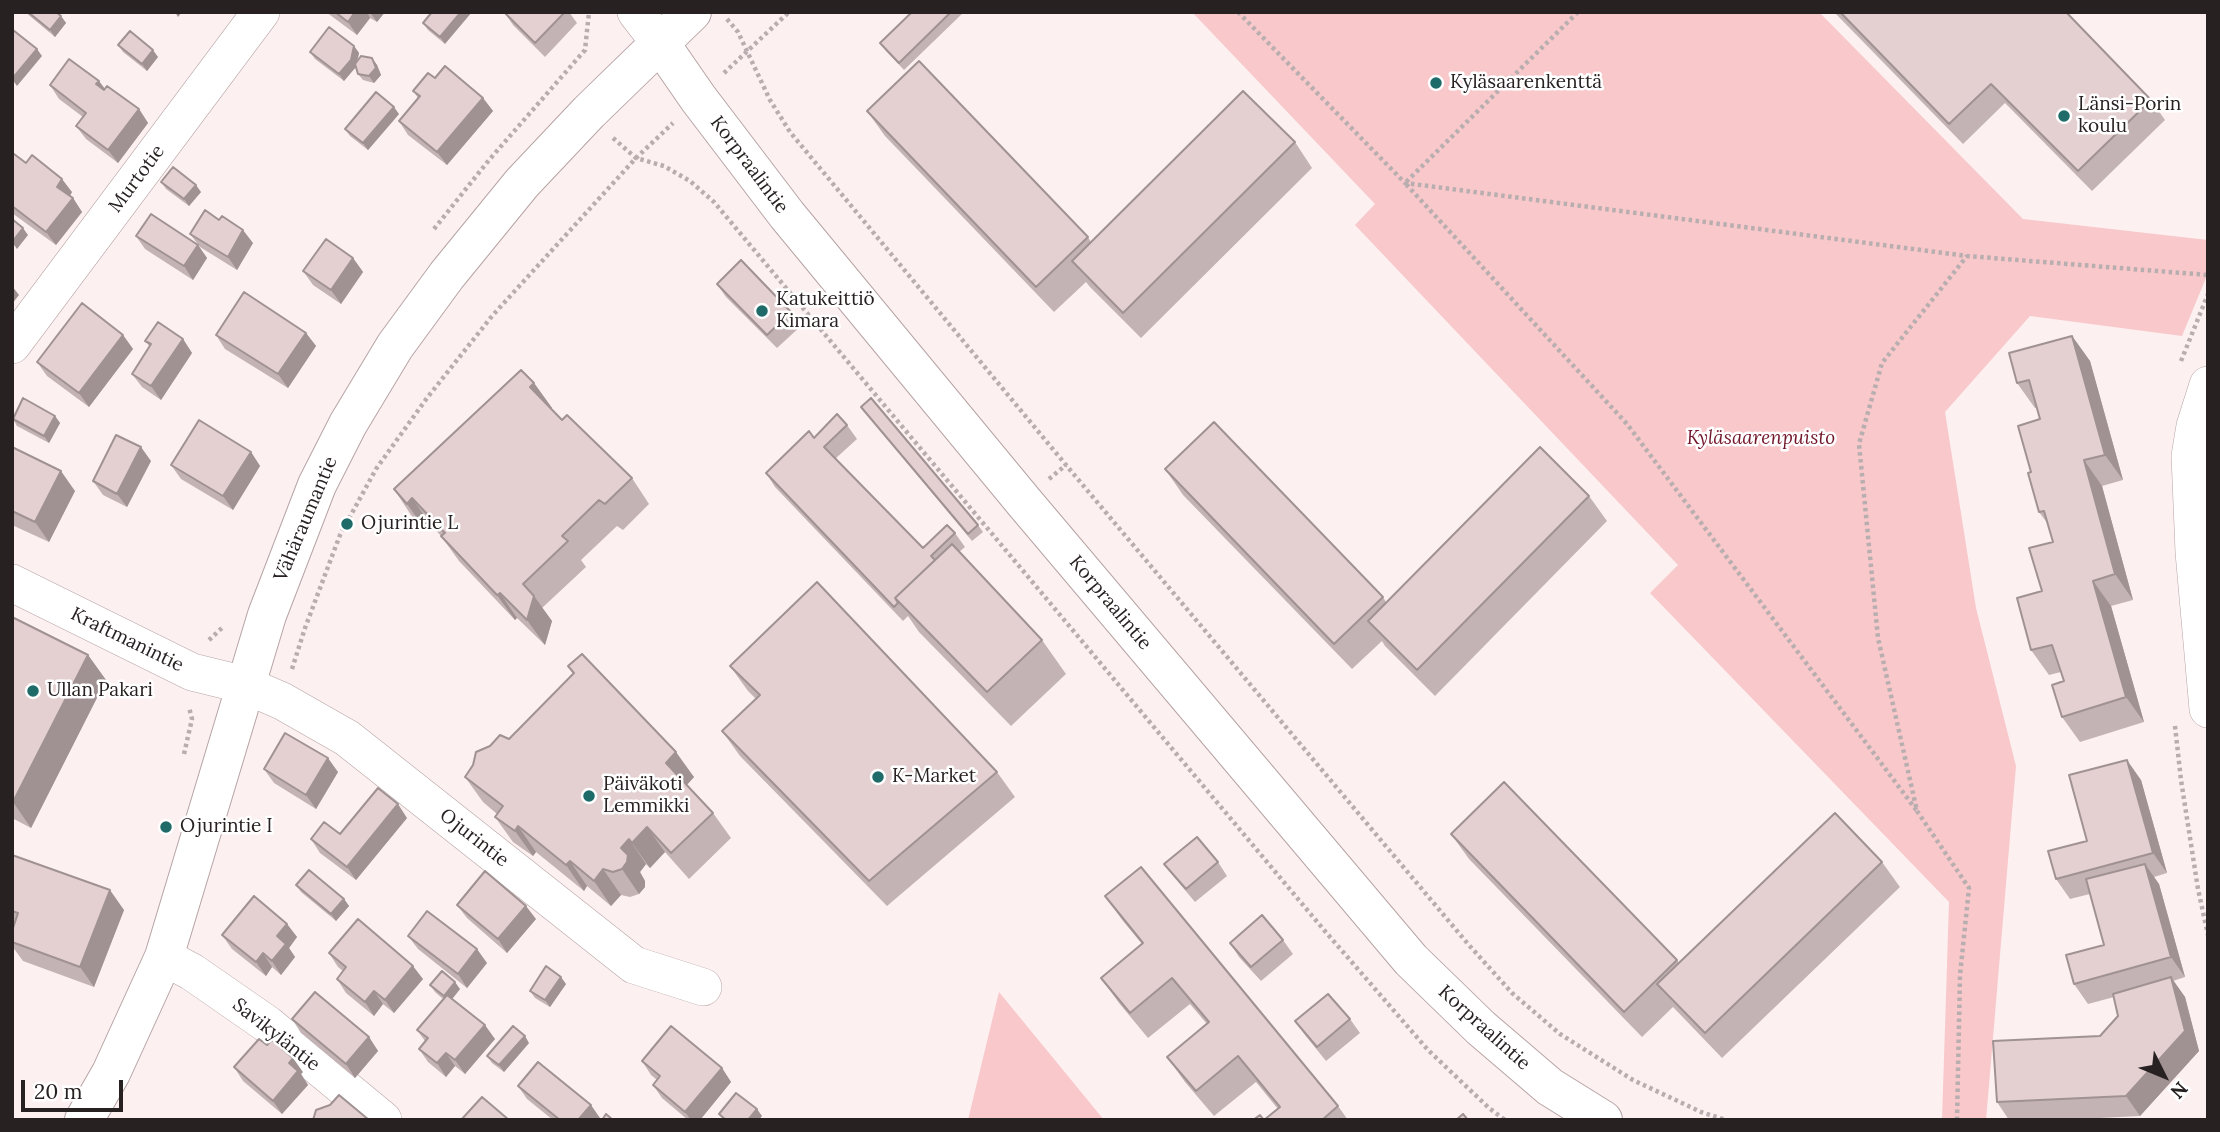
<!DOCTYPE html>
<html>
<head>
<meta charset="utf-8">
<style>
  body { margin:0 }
  #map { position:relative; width:2220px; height:1132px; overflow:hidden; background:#fdf0f1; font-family:Lora,serif }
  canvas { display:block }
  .frame { position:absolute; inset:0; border:14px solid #282122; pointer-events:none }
  .north { position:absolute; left:2129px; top:1041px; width:70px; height:70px; -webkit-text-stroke:5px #fff; paint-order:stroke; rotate:133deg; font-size:19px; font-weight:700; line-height:28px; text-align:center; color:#282122 }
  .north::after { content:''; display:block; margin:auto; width:24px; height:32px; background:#282122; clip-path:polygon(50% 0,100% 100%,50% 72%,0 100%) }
  .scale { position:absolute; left:21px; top:1080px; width:102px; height:32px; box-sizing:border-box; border:4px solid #282122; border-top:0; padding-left:9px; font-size:21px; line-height:24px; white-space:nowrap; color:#282122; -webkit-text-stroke:5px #fff; paint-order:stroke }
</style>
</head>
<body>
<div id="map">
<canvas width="2220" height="1132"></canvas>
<div class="frame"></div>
<div class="north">N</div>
<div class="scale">20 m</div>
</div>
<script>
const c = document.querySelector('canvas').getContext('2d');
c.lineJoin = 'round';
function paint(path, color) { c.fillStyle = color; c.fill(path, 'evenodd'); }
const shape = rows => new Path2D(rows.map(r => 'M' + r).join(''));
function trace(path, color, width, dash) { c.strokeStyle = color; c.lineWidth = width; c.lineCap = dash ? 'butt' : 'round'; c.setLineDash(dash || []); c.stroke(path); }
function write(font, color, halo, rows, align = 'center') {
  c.font = font + ' Lora,serif'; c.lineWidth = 5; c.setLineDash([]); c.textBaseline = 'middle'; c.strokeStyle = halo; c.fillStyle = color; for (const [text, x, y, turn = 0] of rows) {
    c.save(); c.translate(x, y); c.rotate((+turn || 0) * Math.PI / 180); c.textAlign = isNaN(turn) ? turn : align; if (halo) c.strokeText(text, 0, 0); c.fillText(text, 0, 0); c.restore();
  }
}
const green = shape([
  [1192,12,1819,12,2023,219,2208,240,2208,273,2182,336,2030,316,1945,412,1976,608,2016,766,1986,1120,1942,1120,1949,902,1650,593,1678,565,1355,225,1375,204],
  [999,992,1104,1120,968,1120]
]);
const path = shape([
  [1238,12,1405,183,1967,256,2208,275],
  [1578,12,1405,183,1627,424,1917,811],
  [727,19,738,32,770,100,790,132,1066,465,1468,944,1512,993,1560,1034,1633,1080,1701,1112,1726,1120],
  [724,73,789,12],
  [613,138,636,158,664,166,690,181,714,202,1324,930,1428,1050,1489,1108,1505,1120],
  [434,229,489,160,585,50,589,12],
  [2181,361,2208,294],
  [1049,479,1066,465],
  [209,640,223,627],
  [292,669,305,628,340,535,376,469,427,398,492,316,636,158,673,123],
  [2175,726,2181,780,2198,889,2208,935],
  [184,754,192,719,189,707],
  [1957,1120,1960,975,1969,888,1917,811,1878,638,1859,444,1882,363,1967,256]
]);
const minor = shape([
  [636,12,660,43],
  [12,345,261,12],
  [2208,385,2195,426,2190,456,2194,552,2208,709],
  [12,583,192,672,245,685,282,701,347,738,634,965,703,987],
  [164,957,192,972,267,1024,383,1120]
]);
const tertiary = shape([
  [660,43,698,98,787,215,1024,502,1411,960,1481,1028,1550,1087,1603,1120]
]);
const secondary = shape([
  [84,1120,111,1073,164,957,267,615,317,485,348,424,395,346,447,275,522,183,589,112,692,12]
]);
const wall = shape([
  [25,12,56,12,61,16,66,23,55,37],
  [326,12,385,12,377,22,370,18,357,35],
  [432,12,445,44,428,30,423,23],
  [504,12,569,12,577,23,545,57,513,25],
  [912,12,964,12,904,70,885,50,880,43],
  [1834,12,2066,12,2151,100,2165,120,2092,191,2005,103,1963,144],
  [118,45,158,57,147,71,123,52],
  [354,46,359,53,357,61,372,58,377,65,381,75,374,83,363,80,358,74,356,66,344,81,315,59,310,52],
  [435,78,483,98,493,111,447,165,408,135,399,121,418,98,413,91],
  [50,85,105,89,139,109,148,123,118,163,86,139,76,126,83,117,59,99],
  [867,111,1088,237,1091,242,1295,142,1312,168,1141,338,1090,287,1086,282,1054,312,885,136],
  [399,114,368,150,350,136,345,129],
  [12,156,26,163,72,192,70,196,73,198,82,212,56,245,12,213],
  [161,182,201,192,189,206,166,189],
  [190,234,253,243,237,270,200,247],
  [136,236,198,245,207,258,193,280,145,249],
  [353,258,363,272,341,304,313,285,303,271],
  [717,284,791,312,801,326,777,348,726,297],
  [306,333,316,346,288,388,225,349,216,335],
  [123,335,133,349,89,407,47,376,37,362],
  [2072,336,2090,361,2123,480,2102,486,2133,600,2111,606,2144,722,2080,742,2062,717,2064,681,2061,672,2049,675,2031,650,2042,591,2053,542,2048,524,2039,512,2040,419,2037,408,2035,408,2017,383],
  [183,339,192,353,161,400,142,387,132,374,150,347,145,341],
  [534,383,552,408,551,409,562,420,632,478,649,504,623,530,617,526,581,560,586,567,542,608,552,621,545,645,517,618,515,620,459,561,441,536,430,524,425,529,411,515,394,489],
  [861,407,978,525,983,532,972,541],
  [55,416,60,423,49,443,17,426,13,419],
  [847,425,857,439,835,459,923,548,955,533,965,547,959,552,1042,640,1066,674,1011,726,919,632,908,616,903,621,775,487,766,473,814,438],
  [12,447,75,491,49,542,12,525],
  [251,452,260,466,233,510,181,479,171,465],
  [151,461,127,507,103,495,93,481],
  [1165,469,1383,597,1386,602,1589,496,1607,521,1435,696,1385,646,1382,641,1352,669,1183,495],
  [12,617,88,655,106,680,31,828,12,818],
  [568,666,694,777,687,785,713,813,731,838,689,879,665,852,650,868,646,864,640,872,645,881,645,887,639,894,630,897,621,895,611,906,587,886,584,891,536,852,533,856,513,842,495,817,497,814,483,802,465,777,509,739,573,674],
  [730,666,997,772,1015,797,887,906,740,756,722,731,756,699,748,691],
  [264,769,338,772,316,809,274,783],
  [2141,780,2167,873,2154,877,2159,884,2185,977,2173,981,2185,997,2199,1051,2140,1116,2060,1120,2009,1120,1997,1102,2100,1036,2118,1016,2114,997,2088,1004,2074,984,2104,945,2090,894,2070,899,2056,879,2087,841],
  [407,818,356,880,320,853,311,839,340,834],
  [1451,834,1677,960,1679,963,1882,862,1900,887,1722,1058,1673,1007,1642,1037,1469,859],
  [12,855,124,910,94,987,23,961,12,946,14,926,12,926],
  [1218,862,1227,876,1195,902,1174,877,1164,864],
  [296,885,344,899,349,906,336,921,301,892],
  [1105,896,1338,1106,1348,1120,1253,1120,1264,1120,1278,1109,1256,1082,1214,1116,1185,1082,1167,1057,1207,1024,1190,1004,1148,1038,1119,1003,1101,978,1142,944,1123,921],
  [457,905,536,919,507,953,467,918],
  [287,924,297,937,289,948,295,957,281,975,272,967,266,976,232,949,222,935],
  [408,936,487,963,467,988,418,949],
  [1283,940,1293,954,1261,981,1239,957,1230,943],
  [329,953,423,979,394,1013,383,1004,374,1016,346,993,337,979,343,971,338,967],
  [566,984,550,1007,535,998,530,991],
  [430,985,460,989,452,999,495,1039,465,1074,455,1066,446,1077,428,1062,419,1049,425,1041,417,1030,443,999,435,992],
  [292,1019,369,1037,378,1051,355,1078,301,1033],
  [1350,1019,1360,1033,1326,1061,1305,1035,1295,1021],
  [529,1043,504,1072,492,1063,487,1056],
  [642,1061,722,1068,731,1082,700,1120,688,1120,662,1098,653,1085,657,1080,651,1075],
  [234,1067,303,1072,301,1074,308,1085,282,1114,243,1081],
  [518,1086,600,1118,599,1120,553,1120,527,1099]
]);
const shadedWall = shape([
  [175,12,182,12,178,17],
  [355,12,367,12,370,18,357,35,348,22],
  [370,12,385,12,377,22],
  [461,12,472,12,445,44,440,37],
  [61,16,66,23,55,37,50,30],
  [354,46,359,53,356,67,344,81,339,74],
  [37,49,42,56,17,86,12,79],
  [153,50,158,57,147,71,142,64],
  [372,58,377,65,381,75,374,83,369,76],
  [99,81,109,94,96,84],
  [483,98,493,111,447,165,437,152],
  [394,107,399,114,368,150,363,143],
  [139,109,148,123,118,163,108,150],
  [62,179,72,192,67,200,57,187],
  [196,185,201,192,189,206,184,199],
  [73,198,82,212,56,245,46,232],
  [23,228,28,235,17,249,12,242],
  [243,230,253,243,237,270,228,257],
  [198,245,207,258,193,280,184,266],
  [353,258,363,272,341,304,331,290],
  [12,286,19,295,12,304],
  [306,333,316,346,288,388,278,374],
  [123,335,133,349,89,407,79,393],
  [2072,336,2090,361,2123,480,2105,455],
  [183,339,192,353,161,400,151,386],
  [534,383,552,408,548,413,530,387],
  [55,416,60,423,49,443,44,436],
  [141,447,151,461,127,507,117,494],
  [251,452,260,466,233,510,223,496],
  [2084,460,2102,486,2133,600,2115,574],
  [61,471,75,491,49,542,35,522],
  [412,498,430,524,425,529,407,504],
  [2093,581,2111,606,2144,722,2126,697],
  [500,593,517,618,515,620,497,595],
  [534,596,552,621,545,645,527,620],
  [88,655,106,680,31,828,13,802],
  [676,752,694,777,684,788,666,763],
  [328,758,338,772,316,809,306,795],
  [2127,760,2141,780,2167,873,2153,853],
  [398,804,407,818,356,880,347,867],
  [518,826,536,852,533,856,515,831],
  [647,827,665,852,650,868,632,843],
  [629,839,646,864,640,872,645,881,645,887,639,894,622,869,621,848],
  [570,861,587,886,584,891,566,865],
  [2145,864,2159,884,2185,977,2171,957],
  [603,869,621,895,611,906,594,881],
  [110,890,124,910,94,987,80,967],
  [344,899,349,906,336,921,331,914],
  [526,906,536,919,507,953,498,939],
  [287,924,297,937,289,948,295,957,281,975,272,961,277,936],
  [477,949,487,963,467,988,458,974],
  [263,953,272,967,266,976,256,962],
  [413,966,423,979,394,1013,385,1000],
  [561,977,566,984,550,1007,545,1000],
  [2171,977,2185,997,2199,1051,2140,1116,2126,1096],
  [455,982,460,989,449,1003,444,996],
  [374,991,383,1004,374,1016,365,1002],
  [485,1025,495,1039,465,1074,455,1060],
  [525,1036,529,1043,504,1072,499,1065],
  [369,1037,378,1051,355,1078,346,1064],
  [446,1053,455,1066,446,1077,437,1063],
  [293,1058,303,1072,301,1074,308,1085,282,1114,273,1101,289,1063],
  [722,1068,731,1082,700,1120,691,1120,685,1112],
  [591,1105,600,1118,599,1120,578,1120],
  [757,1109,762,1116,759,1120,748,1120]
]);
const building = shape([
  [28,12,56,12,61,16,50,30,28,12],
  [335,12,355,12,348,22,335,12],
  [432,12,461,12,440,37,423,23,432,12],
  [504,12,565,12,535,43,504,12],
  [912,12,951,12,899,63,880,43,912,12],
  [1840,12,2066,12,2151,100,2078,171,1991,84,1949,124,1840,12],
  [329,27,354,46,351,60,339,74,310,52,329,27],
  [13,30,37,49,12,79,12,31,13,30],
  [130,31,153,50,142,64,118,45,130,31],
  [361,56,372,58,376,68,369,76,358,74,355,64,361,56],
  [69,59,99,81,96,84,104,90,107,86,139,109,108,150,76,126,86,113,50,85,69,59],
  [919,61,1088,237,1036,287,867,111,919,61],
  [445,66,483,98,437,152,399,121,420,96,413,91,428,73,435,78,445,66],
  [1243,91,1295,142,1123,313,1072,261,1243,91],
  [376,92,394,107,363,143,345,129,376,92],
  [14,154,26,163,32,155,62,179,57,187,73,198,46,232,12,206,12,156,14,154],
  [173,167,196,185,184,199,161,182,173,167],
  [205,210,219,220,222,216,243,230,228,257,190,234,205,210],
  [151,214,198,245,184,266,136,236,151,214],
  [12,219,23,228,12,242,12,219],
  [326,239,353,258,331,290,303,271,326,239],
  [741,260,791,312,767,335,717,284,741,260],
  [244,292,306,333,278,374,216,335,244,292],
  [82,303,123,335,79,393,37,362,82,303],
  [158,322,183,339,151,386,132,374,151,344,145,341,158,322],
  [2072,336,2105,455,2084,460,2115,574,2093,581,2126,697,2062,717,2052,685,2064,681,2052,645,2031,650,2017,598,2042,591,2029,548,2053,542,2044,511,2039,512,2028,473,2031,472,2018,426,2040,419,2029,380,2017,383,2009,353,2072,336],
  [521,370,534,383,530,387,562,420,567,415,632,478,605,504,599,500,562,536,568,541,523,584,534,596,527,620,500,593,497,595,441,536,445,533,412,498,407,504,394,489,521,370],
  [23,398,55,416,44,436,13,419,23,398],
  [871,398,978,525,968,534,861,407,871,398],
  [837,414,847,425,824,447,923,548,947,525,955,533,931,556,935,560,895,598,898,603,894,607,766,473,809,431,814,438,837,414],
  [199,420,251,452,223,496,171,465,199,420],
  [1214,422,1383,597,1334,644,1165,469,1214,422],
  [116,435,141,447,117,494,93,481,116,435],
  [12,447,61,471,35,522,12,511,12,447],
  [1540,447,1589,496,1417,670,1368,621,1540,447],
  [952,544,1042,640,987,692,895,598,952,544],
  [817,582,997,772,869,881,722,731,760,695,730,666,817,582],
  [12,617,88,655,13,802,12,802,12,617],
  [582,654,676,752,666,763,713,813,671,853,647,827,632,843,629,839,621,848,628,855,627,862,622,869,613,872,603,869,594,881,570,861,566,865,518,826,515,831,495,817,503,806,465,777,473,765,476,752,490,746,500,735,509,739,574,673,568,666,582,654],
  [285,733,328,758,306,795,264,769,285,733],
  [2127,760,2153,853,2056,879,2048,851,2087,841,2069,775,2127,760],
  [1504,782,1677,960,1624,1012,1451,834,1504,782],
  [378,788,398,804,347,867,311,839,324,822,340,834,378,788],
  [1835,813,1882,862,1705,1033,1657,984,1835,813],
  [1197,837,1218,862,1186,889,1164,864,1197,837],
  [12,855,110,890,80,967,12,942,12,931,18,913,12,911,12,855],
  [2145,864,2171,957,2074,984,2066,955,2104,945,2086,879,2145,864],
  [1141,867,1338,1106,1322,1120,1253,1120,1260,1115,1264,1120,1280,1107,1238,1056,1196,1091,1167,1057,1209,1022,1172,978,1130,1013,1101,978,1143,943,1105,896,1141,867],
  [309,870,344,899,331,914,296,885,309,870],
  [485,871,526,906,498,939,457,905,485,871],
  [254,896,287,924,277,936,286,944,272,961,263,953,256,962,222,935,254,896],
  [427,911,477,949,458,974,408,936,427,911],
  [1262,915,1283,940,1251,967,1230,943,1262,915],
  [358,919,413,966,385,1000,374,991,365,1002,337,979,346,967,329,953,358,919],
  [546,966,561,977,545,1000,530,991,546,966],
  [442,971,455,982,444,996,430,985,442,971],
  [2171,977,2185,1031,2126,1096,1997,1102,1993,1041,2100,1036,2118,1016,2113,994,2171,977],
  [315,992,369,1037,346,1064,292,1019,315,992],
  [1328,994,1350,1019,1317,1047,1295,1021,1328,994],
  [447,995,485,1025,455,1060,446,1053,437,1063,419,1049,428,1038,417,1030,447,995],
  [513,1026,525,1036,499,1065,487,1056,513,1026],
  [671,1026,722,1068,685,1112,653,1085,660,1076,642,1061,671,1026],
  [259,1039,267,1045,272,1040,293,1058,289,1063,298,1071,273,1101,234,1067,259,1039],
  [538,1062,591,1105,578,1120,560,1120,518,1086,538,1062],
  [736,1093,757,1109,748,1120,726,1120,719,1114,736,1093],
  [339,1095,369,1120,313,1120,316,1110,330,1105,339,1095],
  [482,1097,509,1120,461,1120,482,1097],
  [606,1114,613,1120,602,1120,606,1114],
  [1463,1114,1468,1120,1456,1120,1463,1114]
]);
const markers = [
  [1436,83,7,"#1f6b6a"],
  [2064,116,7,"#1f6b6a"],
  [762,311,7,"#1f6b6a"],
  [347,524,7,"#1f6b6a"],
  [33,691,7,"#1f6b6a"],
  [878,777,7,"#1f6b6a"],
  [589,796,7,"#1f6b6a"],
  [166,827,7,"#1f6b6a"]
];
const poiNames = [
  ["Kyläsaarenkenttä",1450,83],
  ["Länsi-Porin",2078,105],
  ["koulu",2078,127],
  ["Katukeittiö",776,300],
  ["Kimara",776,322],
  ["Ojurintie L",361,524],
  ["Ullan Pakari",47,691],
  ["K-Market",892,777],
  ["Päiväkoti",603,785],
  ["Lemmikki",603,807],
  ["Ojurintie I",180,827]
];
const streetNames = [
  ["Korpraalintie",749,165,53],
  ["Murtotie",137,179,-53],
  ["Vähäraumantie",306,519,-67],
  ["Korpraalintie",1110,603,50],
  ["Kraftmanintie",127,640,26],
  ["Ojurintie",474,838,38],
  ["Korpraalintie",1484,1028,42],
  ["Savikyläntie",276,1035,38]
];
const parkNames = [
  ["Kyläsaarenpuisto",1761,439]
];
paint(green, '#f8c8cb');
trace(minor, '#b7a4a5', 38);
trace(tertiary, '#b7a4a5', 40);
trace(secondary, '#b7a4a5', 40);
trace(path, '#b9aeaf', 4.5, [3.5, 3.5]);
trace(minor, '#fff', 37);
trace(tertiary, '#fff', 38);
trace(secondary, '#fff', 38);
paint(wall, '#c4b3b4');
paint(shadedWall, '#a09292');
paint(building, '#e4d0d1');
trace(building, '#a09292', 2);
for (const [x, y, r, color] of markers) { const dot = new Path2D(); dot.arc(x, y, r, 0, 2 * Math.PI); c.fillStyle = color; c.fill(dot); trace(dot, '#fff', 2.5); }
write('19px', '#282122', '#fff', poiNames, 'left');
write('19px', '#282122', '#fff', streetNames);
write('italic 19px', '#72162a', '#fff', parkNames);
</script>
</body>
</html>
